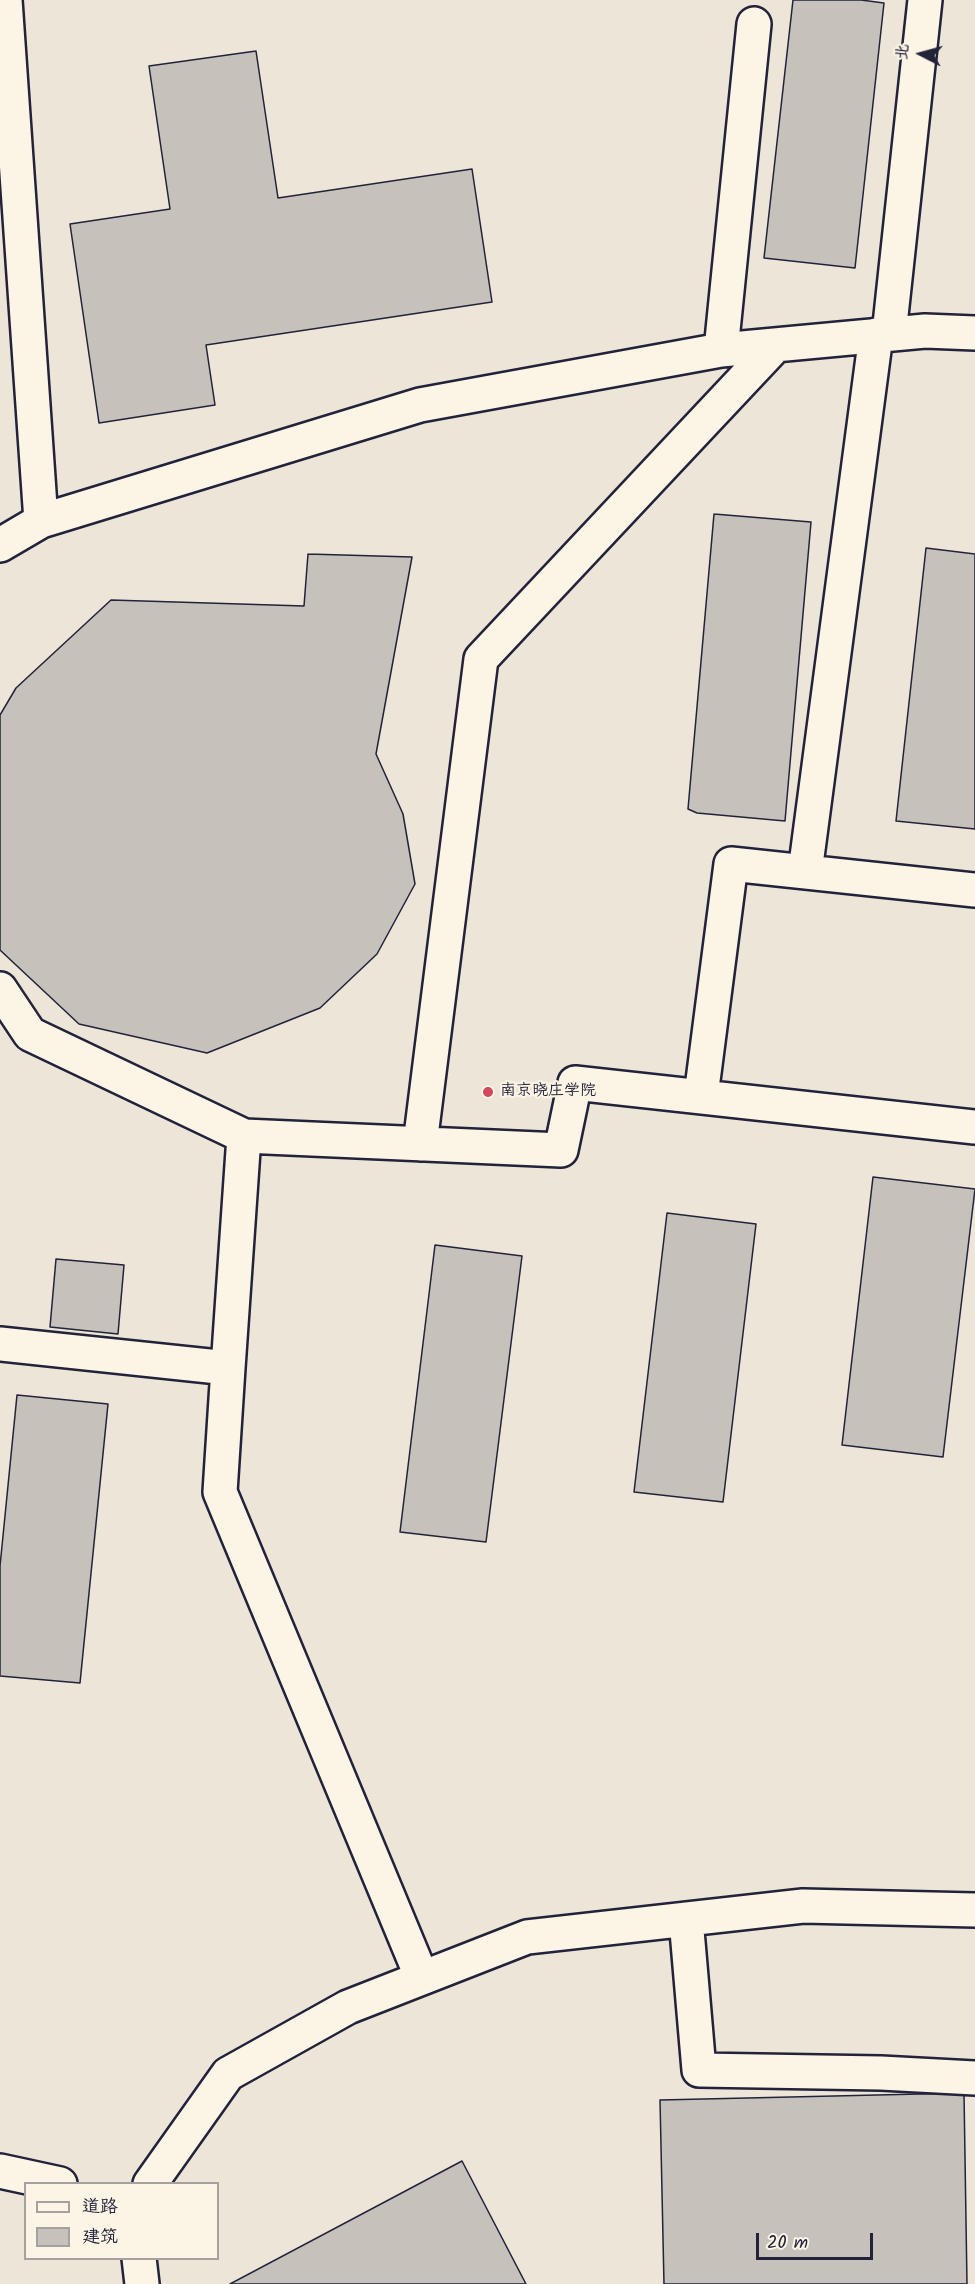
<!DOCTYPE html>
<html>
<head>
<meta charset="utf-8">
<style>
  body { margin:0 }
  #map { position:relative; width:975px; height:2284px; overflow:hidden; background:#fcf5e5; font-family:Kalam,"LXGW WenKai TC",sans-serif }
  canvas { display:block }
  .legend { position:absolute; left:24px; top:2182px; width:195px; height:78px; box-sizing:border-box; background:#fcf5e5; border:2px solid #a5a1a1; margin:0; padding:8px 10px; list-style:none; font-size:18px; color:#22223b }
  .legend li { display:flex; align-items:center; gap:12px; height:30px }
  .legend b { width:30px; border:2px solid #a5a1a1 }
  .north { position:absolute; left:891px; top:24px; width:60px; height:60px; -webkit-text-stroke:4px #fcf5e5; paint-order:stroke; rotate:276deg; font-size:16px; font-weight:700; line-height:24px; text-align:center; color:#22223b }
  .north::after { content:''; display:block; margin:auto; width:21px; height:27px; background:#22223b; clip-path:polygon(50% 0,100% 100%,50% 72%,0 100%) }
  .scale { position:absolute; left:756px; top:2233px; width:117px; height:27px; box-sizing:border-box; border:3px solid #22223b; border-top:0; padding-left:8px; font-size:18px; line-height:21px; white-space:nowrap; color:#22223b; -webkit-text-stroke:4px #fcf5e5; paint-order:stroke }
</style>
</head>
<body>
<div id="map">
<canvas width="975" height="2284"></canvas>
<ul class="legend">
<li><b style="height:8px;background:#fcf5e5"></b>道路</li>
<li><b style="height:16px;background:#c6c1bb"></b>建筑</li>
</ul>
<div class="north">北</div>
<div class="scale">20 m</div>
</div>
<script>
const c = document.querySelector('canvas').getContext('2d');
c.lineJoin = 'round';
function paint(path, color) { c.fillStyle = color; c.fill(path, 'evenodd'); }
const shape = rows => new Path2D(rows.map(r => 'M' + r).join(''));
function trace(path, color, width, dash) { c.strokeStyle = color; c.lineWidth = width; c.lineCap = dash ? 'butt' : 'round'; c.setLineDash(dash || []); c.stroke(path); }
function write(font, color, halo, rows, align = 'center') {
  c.font = font + ' Kalam,"LXGW WenKai TC",sans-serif'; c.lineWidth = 4.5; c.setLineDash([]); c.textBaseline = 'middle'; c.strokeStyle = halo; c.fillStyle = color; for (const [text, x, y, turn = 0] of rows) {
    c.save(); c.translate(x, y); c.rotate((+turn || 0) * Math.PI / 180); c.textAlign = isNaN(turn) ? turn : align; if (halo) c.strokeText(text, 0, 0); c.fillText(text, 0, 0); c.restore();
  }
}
const built = shape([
  [0,0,975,0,975,2284,0,2284],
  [26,2184,218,2184,218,2258,26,2258]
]);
const building = shape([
  [793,0,861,0,884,3,855,268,764,258,793,0],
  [256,51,278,198,472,169,492,302,206,345,215,405,99,423,70,224,170,209,149,66,256,51],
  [714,514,811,522,785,821,697,813,688,809,714,514],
  [926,548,975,554,975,829,896,821,926,548],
  [308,554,412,557,376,754,403,814,415,884,377,954,320,1008,207,1053,79,1024,0,950,0,715,16,688,111,600,304,606,308,554],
  [873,1177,975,1189,943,1457,842,1445,873,1177],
  [667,1213,756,1224,723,1502,634,1492,667,1213],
  [435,1245,522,1256,486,1542,400,1532,435,1245],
  [56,1259,124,1265,118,1334,50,1327,56,1259],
  [17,1395,108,1404,80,1683,0,1676,0,1566,17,1395],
  [964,2093,967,2284,664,2284,660,2100,964,2093],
  [462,2161,526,2284,230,2284,462,2161]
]);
const minor = shape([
  [5,0,41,521],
  [889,334,925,0],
  [721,350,754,24],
  [0,545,41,521,420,405,721,350,925,331,975,333],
  [805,872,876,335],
  [0,989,30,1034,244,1136],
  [701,1096,731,864,975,890],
  [420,1144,481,659,776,345],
  [0,1344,228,1368,220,1492,422,1978],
  [228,1368,244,1136,561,1150,575,1083,975,1127],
  [686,1919,699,2070,881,2073,975,2078],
  [0,2171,60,2184],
  [150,2184,228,2074,348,2007,527,1937,803,1906,975,1910],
  [139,2258,142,2284]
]);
const markers = [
  [488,1092,6,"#d1495b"]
];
const poiNames = [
  ["南京晓庄学院",500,1092]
];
paint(built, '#ece5d8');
paint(building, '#c6c1bb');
trace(building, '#22223b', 1.5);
trace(minor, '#22223b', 38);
trace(minor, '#fcf5e5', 33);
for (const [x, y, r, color] of markers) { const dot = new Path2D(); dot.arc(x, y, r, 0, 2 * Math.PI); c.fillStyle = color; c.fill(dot); trace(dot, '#fcf5e5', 2); }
write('16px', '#22223b', '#fcf5e5', poiNames, 'left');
</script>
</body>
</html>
